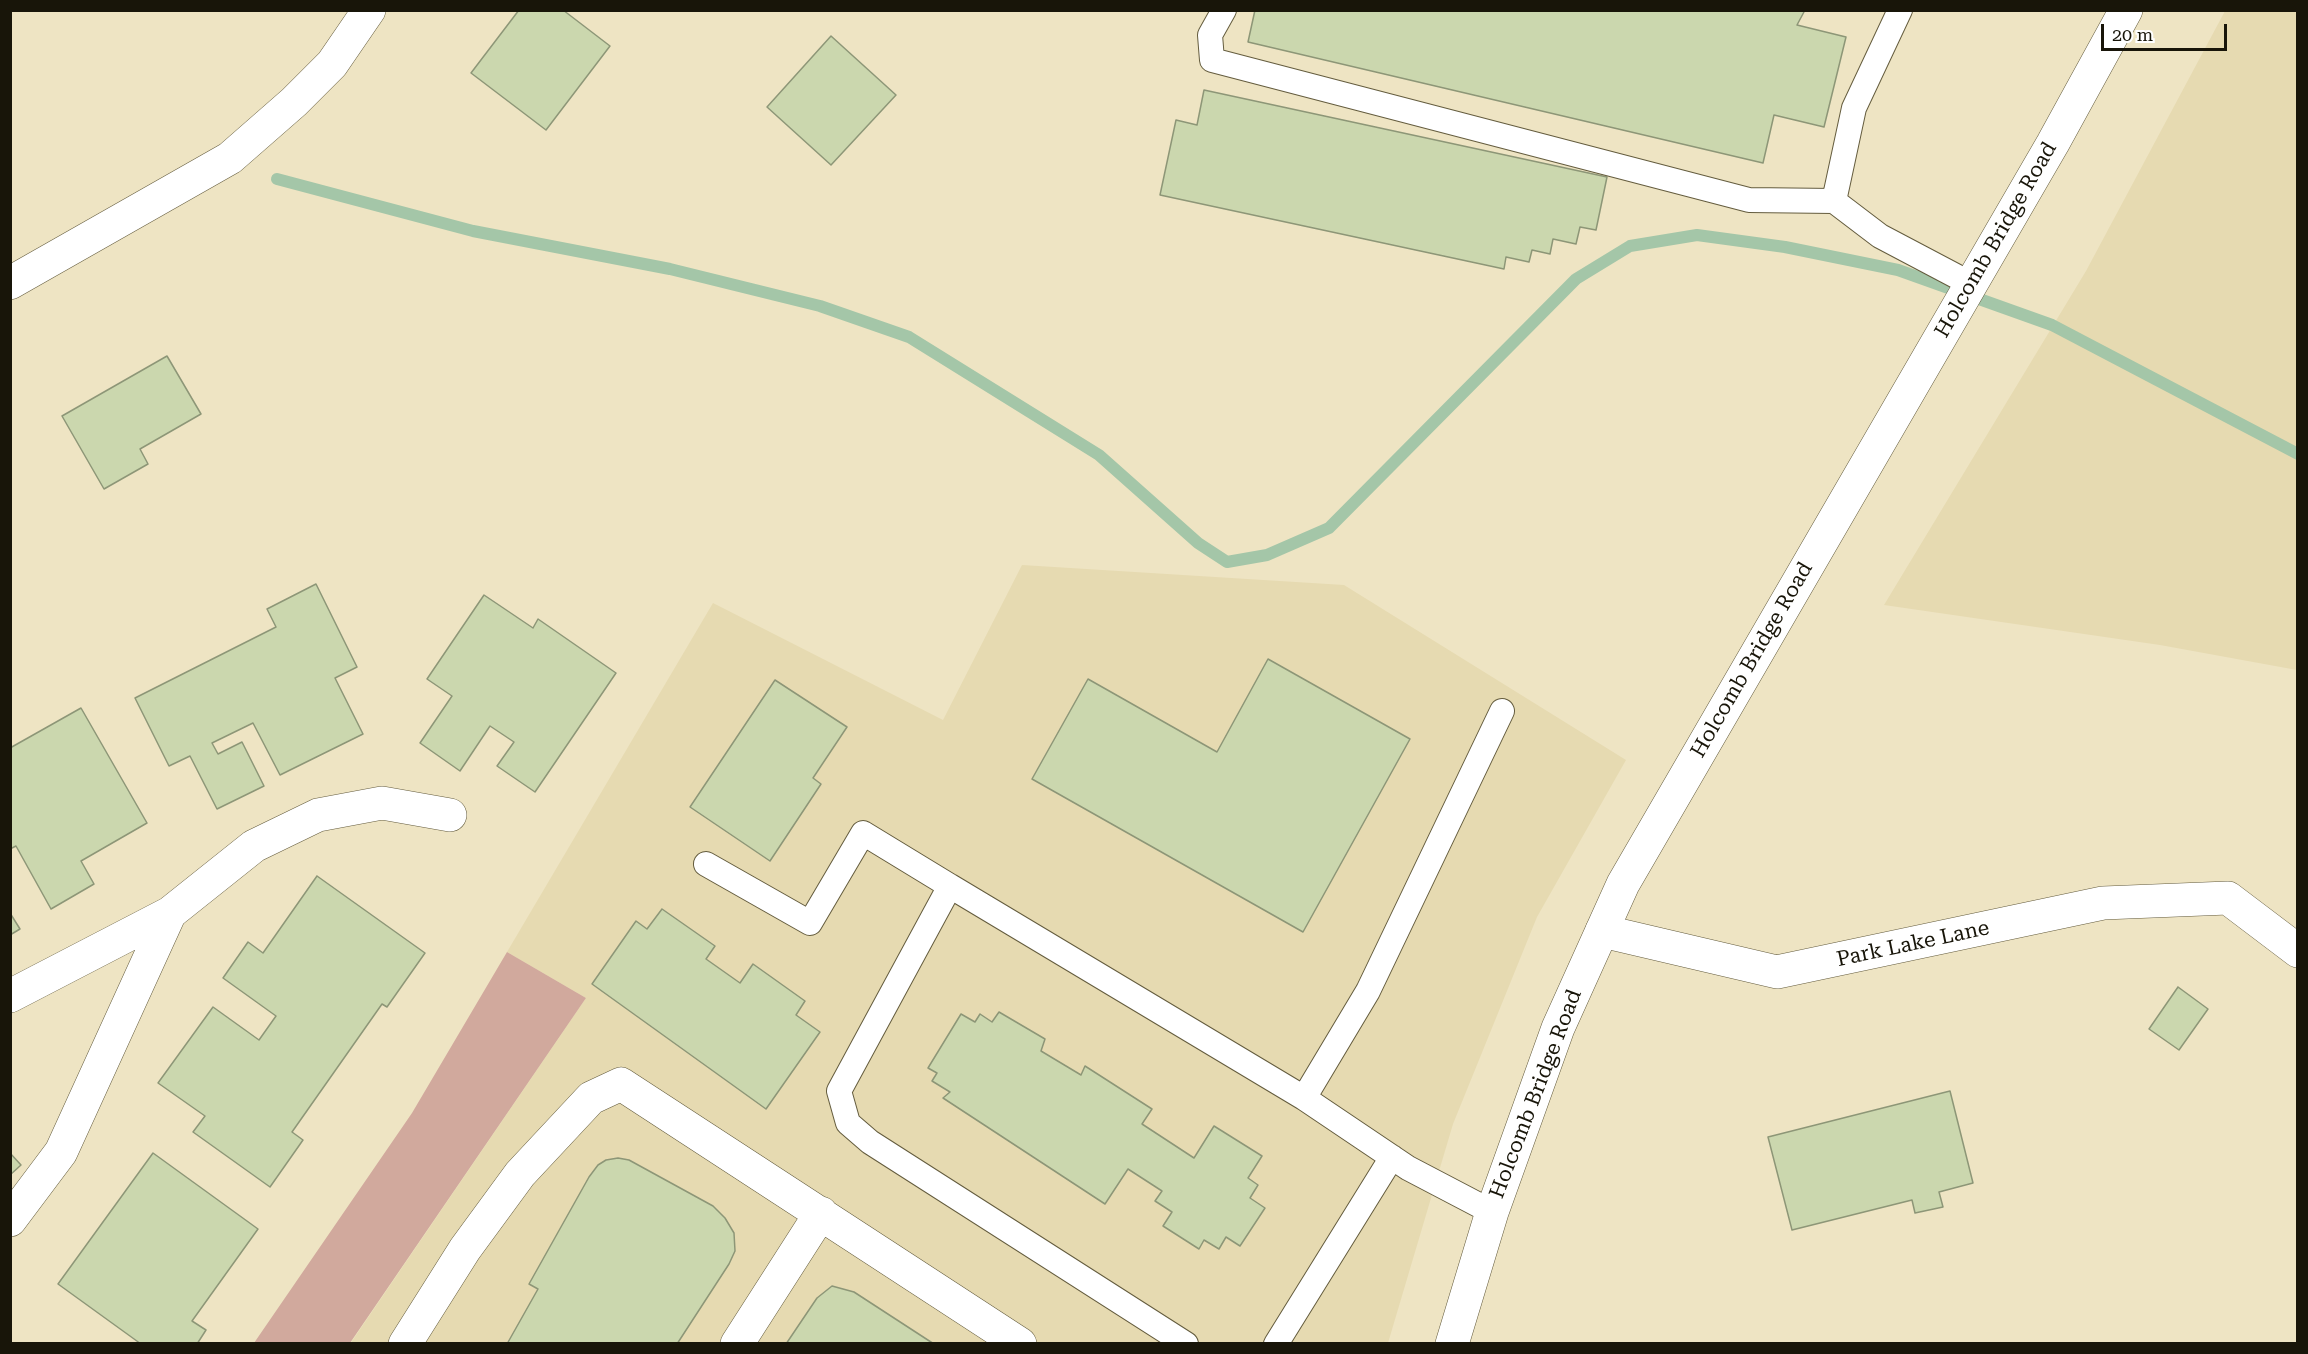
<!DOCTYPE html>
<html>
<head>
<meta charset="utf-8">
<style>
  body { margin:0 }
  #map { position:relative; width:2308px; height:1354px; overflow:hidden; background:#eee4c3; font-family:"Roboto Serif",serif }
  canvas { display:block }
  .frame { position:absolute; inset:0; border:12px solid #181509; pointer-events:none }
  .scale { position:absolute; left:2101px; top:24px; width:126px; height:27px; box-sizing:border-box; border:3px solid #181509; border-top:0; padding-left:8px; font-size:18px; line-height:21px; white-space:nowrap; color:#181509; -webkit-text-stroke:4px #fff; paint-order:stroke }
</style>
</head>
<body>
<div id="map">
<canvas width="2308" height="1354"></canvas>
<div class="frame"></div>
<div class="scale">20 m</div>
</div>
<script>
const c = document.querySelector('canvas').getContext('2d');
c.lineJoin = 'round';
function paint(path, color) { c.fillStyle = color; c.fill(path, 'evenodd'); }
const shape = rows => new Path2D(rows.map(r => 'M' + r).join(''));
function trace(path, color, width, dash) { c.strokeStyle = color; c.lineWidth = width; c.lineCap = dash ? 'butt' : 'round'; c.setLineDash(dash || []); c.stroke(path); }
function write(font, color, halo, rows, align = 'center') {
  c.font = font + ' "Roboto Serif",serif'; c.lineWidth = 4.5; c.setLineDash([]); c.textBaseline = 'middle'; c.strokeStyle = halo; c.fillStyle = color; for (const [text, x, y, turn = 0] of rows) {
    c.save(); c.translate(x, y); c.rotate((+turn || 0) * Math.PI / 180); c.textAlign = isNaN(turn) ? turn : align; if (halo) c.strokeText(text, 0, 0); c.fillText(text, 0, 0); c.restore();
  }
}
const built = shape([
  [2225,11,2297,11,2297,670,2160,645,1884,605,2086,271],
  [1022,565,1344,585,1626,760,1537,917,1453,1124,1388,1343,350,1344,586,998,507,952,713,603,943,720]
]);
const green = shape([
  [507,952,586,998,350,1343,254,1343,412,1113]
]);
const stream = shape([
  [277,179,473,231,670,269,820,306,909,337,1099,455,1198,543,1227,562,1267,555,1329,528,1576,279,1630,246,1697,235,1785,247,1898,270,2052,325,2298,454]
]);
const building = shape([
  [519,10,563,10,610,46,546,130,471,73,519,10],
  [1255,10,1805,10,1797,25,1846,37,1824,127,1774,115,1763,163,1248,42,1255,10],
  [831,36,896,95,831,165,767,107,831,36],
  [1204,90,1607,177,1596,230,1580,227,1576,244,1553,239,1550,254,1532,250,1529,262,1506,257,1504,269,1160,195,1176,120,1197,125,1204,90],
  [167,356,201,414,140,449,148,464,104,489,62,416,167,356],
  [316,584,357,667,335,678,363,734,280,775,253,723,212,743,218,754,242,742,264,786,217,809,190,756,169,766,135,698,276,627,267,609,316,584],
  [484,595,533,628,538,619,616,673,535,792,497,766,514,742,490,726,460,771,420,743,452,696,427,679,484,595],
  [1268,659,1410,739,1303,932,1032,779,1088,679,1217,752,1268,659],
  [775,680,847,727,813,778,821,784,770,861,690,807,775,680],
  [81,708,147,823,81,861,94,884,51,909,16,846,10,849,10,748,81,708],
  [317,876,425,953,387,1007,382,1004,292,1132,303,1140,270,1187,193,1132,205,1116,158,1083,213,1007,259,1040,276,1016,223,978,248,942,263,953,317,876],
  [662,909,715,946,706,959,740,983,753,964,805,1001,796,1015,820,1032,766,1109,592,984,636,921,647,929,662,909],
  [10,913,20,929,10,935,10,913],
  [2178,987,2208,1009,2179,1050,2149,1029,2178,987],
  [999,1012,1045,1039,1041,1051,1081,1075,1085,1066,1152,1109,1142,1124,1194,1158,1214,1126,1262,1156,1248,1178,1258,1185,1250,1198,1265,1208,1240,1246,1226,1237,1219,1249,1204,1240,1199,1249,1163,1226,1172,1212,1155,1201,1162,1191,1128,1169,1105,1204,943,1098,950,1092,932,1081,937,1073,928,1068,961,1014,975,1022,980,1014,992,1022,999,1012],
  [1950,1091,1973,1183,1939,1192,1943,1207,1915,1213,1912,1200,1792,1230,1768,1137,1950,1091],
  [10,1153,21,1165,10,1175,10,1153],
  [153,1153,258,1229,192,1321,206,1330,197,1344,141,1344,58,1284,153,1153],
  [618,1158,629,1160,713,1206,725,1218,734,1233,735,1251,729,1264,677,1344,507,1344,538,1289,529,1284,589,1177,598,1165,606,1160,618,1158],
  [832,1286,854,1292,934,1344,786,1344,817,1298,832,1286]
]);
const lane = shape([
  [1224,10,1210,35,1212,60,1749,200,1834,201],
  [1900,10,1854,108,1834,201,1880,236,1971,284],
  [706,864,810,923,863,833,950,886],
  [1304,1098,1368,991,1502,711],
  [1186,1344,870,1142,848,1123,839,1091,950,886,1304,1098,1408,1168,1492,1212],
  [1276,1344,1392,1157]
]);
const street = shape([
  [10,283,230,158,294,102,332,64,369,10],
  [1602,931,1777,972,2103,903,2228,898,2298,951],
  [10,996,170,913,254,846,318,815,382,803,450,815],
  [10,1220,61,1152,170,913],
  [405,1344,465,1249,520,1174,591,1098,621,1084,1020,1344],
  [737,1344,821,1213]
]);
const primary = shape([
  [1452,1344,1492,1212,1558,1028,1623,884,2053,143,2126,10]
]);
const streetNames = [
  ["Holcomb Bridge Road",1996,240,-60],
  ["Holcomb Bridge Road",1752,660,-60],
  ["Park Lake Lane",1913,944,-12],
  ["Holcomb Bridge Road",1536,1094,-69]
];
paint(built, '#e6dab1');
paint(green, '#d1a99d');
trace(stream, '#a4c6a8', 12);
paint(building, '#cbd7ae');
trace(building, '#8d9677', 1.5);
trace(lane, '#645c3e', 26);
trace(street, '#645c3e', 34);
trace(primary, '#645c3e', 34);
trace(lane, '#fff', 24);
trace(street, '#fff', 33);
trace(primary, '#fff', 33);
write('21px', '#181509', '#fff', streetNames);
</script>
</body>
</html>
